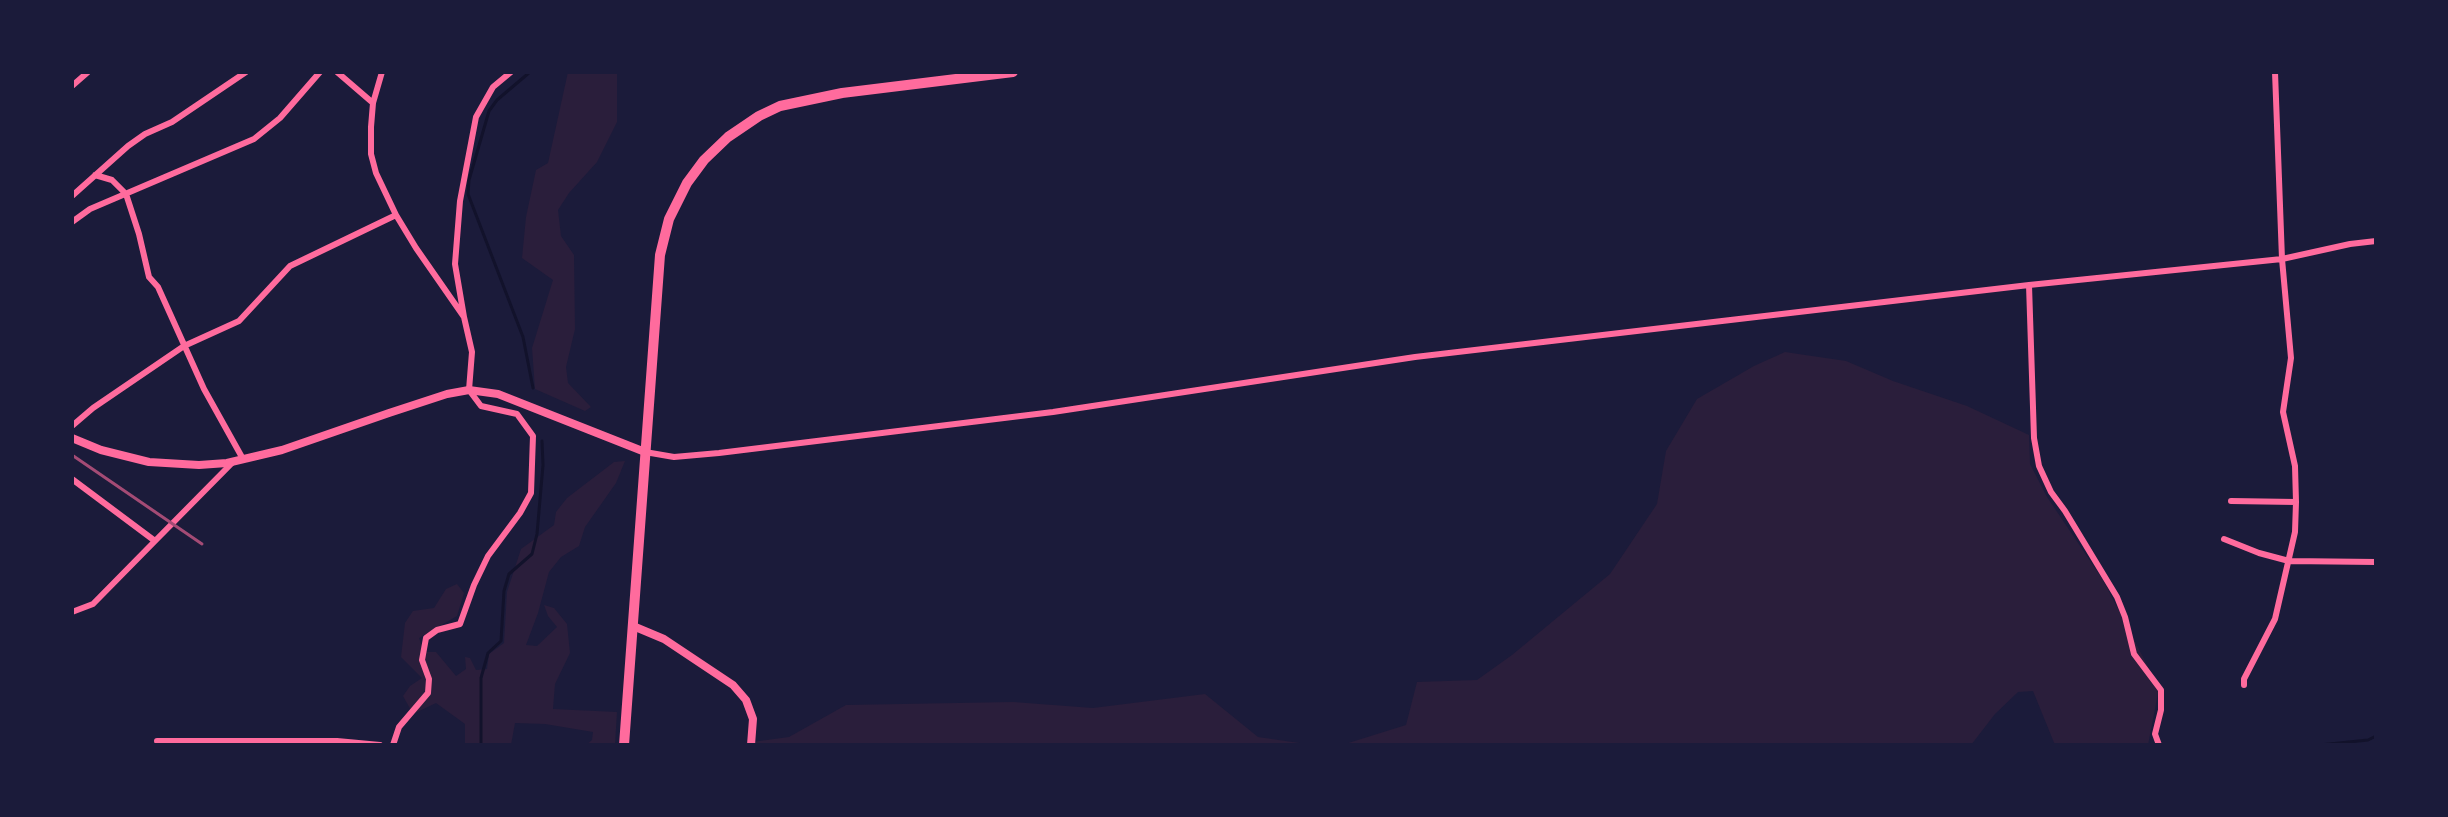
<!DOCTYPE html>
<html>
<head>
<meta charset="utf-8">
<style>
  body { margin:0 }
  #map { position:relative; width:2448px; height:817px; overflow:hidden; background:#1b1b3a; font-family:Karla,sans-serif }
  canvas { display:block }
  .frame { position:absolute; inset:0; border:74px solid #1b1b3a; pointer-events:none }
</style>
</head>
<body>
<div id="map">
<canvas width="2448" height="817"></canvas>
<div class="frame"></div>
</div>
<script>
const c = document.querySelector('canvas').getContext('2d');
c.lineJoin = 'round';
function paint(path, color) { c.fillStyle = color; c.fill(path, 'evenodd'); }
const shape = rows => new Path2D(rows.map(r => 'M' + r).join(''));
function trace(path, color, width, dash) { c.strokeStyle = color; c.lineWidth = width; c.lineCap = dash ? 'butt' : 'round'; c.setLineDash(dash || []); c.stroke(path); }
const green = shape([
  [568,72,617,72,617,122,597,162,569,193,558,210,561,236,574,255,575,329,566,367,568,383,591,407,585,411,535,389,532,348,553,280,522,258,526,217,536,170,548,163],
  [1785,352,1846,361,1893,381,1967,406,2029,435,2030,464,2047,497,2103,580,2159,688,2148,745,2055,745,2033,691,2018,692,1995,714,1971,745,1342,745,1406,725,1417,682,1477,680,1512,655,1610,574,1657,504,1666,451,1697,399,1754,366],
  [625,461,616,483,585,527,579,546,561,557,549,572,538,613,526,645,537,646,557,627,548,616,544,605,554,608,567,624,570,653,555,684,553,709,617,712,615,745,586,745,592,740,593,732,545,724,515,723,511,745,465,745,465,724,436,703,413,714,403,696,410,686,422,678,401,657,405,623,413,611,434,608,446,589,457,584,464,593,457,616,419,638,424,652,436,652,456,676,466,669,465,657,470,658,476,670,487,669,489,654,504,643,507,592,521,549,554,525,556,512,567,498,614,462],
  [1205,694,1258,737,1313,745,752,745,752,742,789,737,846,705,1013,702,1093,708]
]);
const stream = shape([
  [530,72,497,100,489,111,469,180,468,194,523,337,533,388],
  [481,745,481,678,488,653,501,641,504,591,509,574,532,554,537,534,543,465,542,441],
  [2320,745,2368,740,2376,736]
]);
const minor = shape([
  [337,72,373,103],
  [382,72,373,103,371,127,371,154,376,173,396,215,416,248,464,317,472,352,469,390,481,406,517,414,533,436,531,493,520,513,488,556,474,585,460,624,437,630,426,638,422,660,429,679,428,693,399,727,393,745],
  [72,86,88,72],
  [95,175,112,180,126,194,139,234,149,277,158,287,204,389,243,459],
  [72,196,128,146,145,134,172,122,246,72],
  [72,222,90,209,254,139,280,118,320,72],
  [2029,285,2034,438,2039,466,2051,492,2065,511,2117,597,2125,617,2134,654,2161,690,2161,710,2155,734,2159,745],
  [464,317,455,264,460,201,476,117,493,87,511,72],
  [72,426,93,408,184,346,239,321,290,266,396,215],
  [645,452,674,457,719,453,1053,412,1415,357,2029,285,2282,259,2350,244,2376,241],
  [72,479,155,541,93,604,72,612],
  [2231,501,2296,502],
  [2224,539,2259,553,2289,561,2376,562],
  [155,541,233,462],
  [2244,685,2244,679,2275,619,2295,532,2296,502,2295,466,2283,412,2291,358,2282,259,2275,72],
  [157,741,337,741,380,745]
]);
const tertiary = shape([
  [72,438,101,450,149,462,199,465,227,463,282,450,389,413,447,394,469,390,498,394,645,452],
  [633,626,664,639,733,685,746,700,753,719,751,745]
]);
const primary = shape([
  [624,745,660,255,669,219,687,183,704,160,728,137,759,116,780,106,842,93,1013,72]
]);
const rail = shape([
  [72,455,202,544]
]);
paint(green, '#2a1e3b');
trace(stream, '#12122b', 3);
trace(minor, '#ff6b9d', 6);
trace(tertiary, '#ff6b9d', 8);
trace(primary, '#ff6b9d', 10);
trace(rail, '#a44b75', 3);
</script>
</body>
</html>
